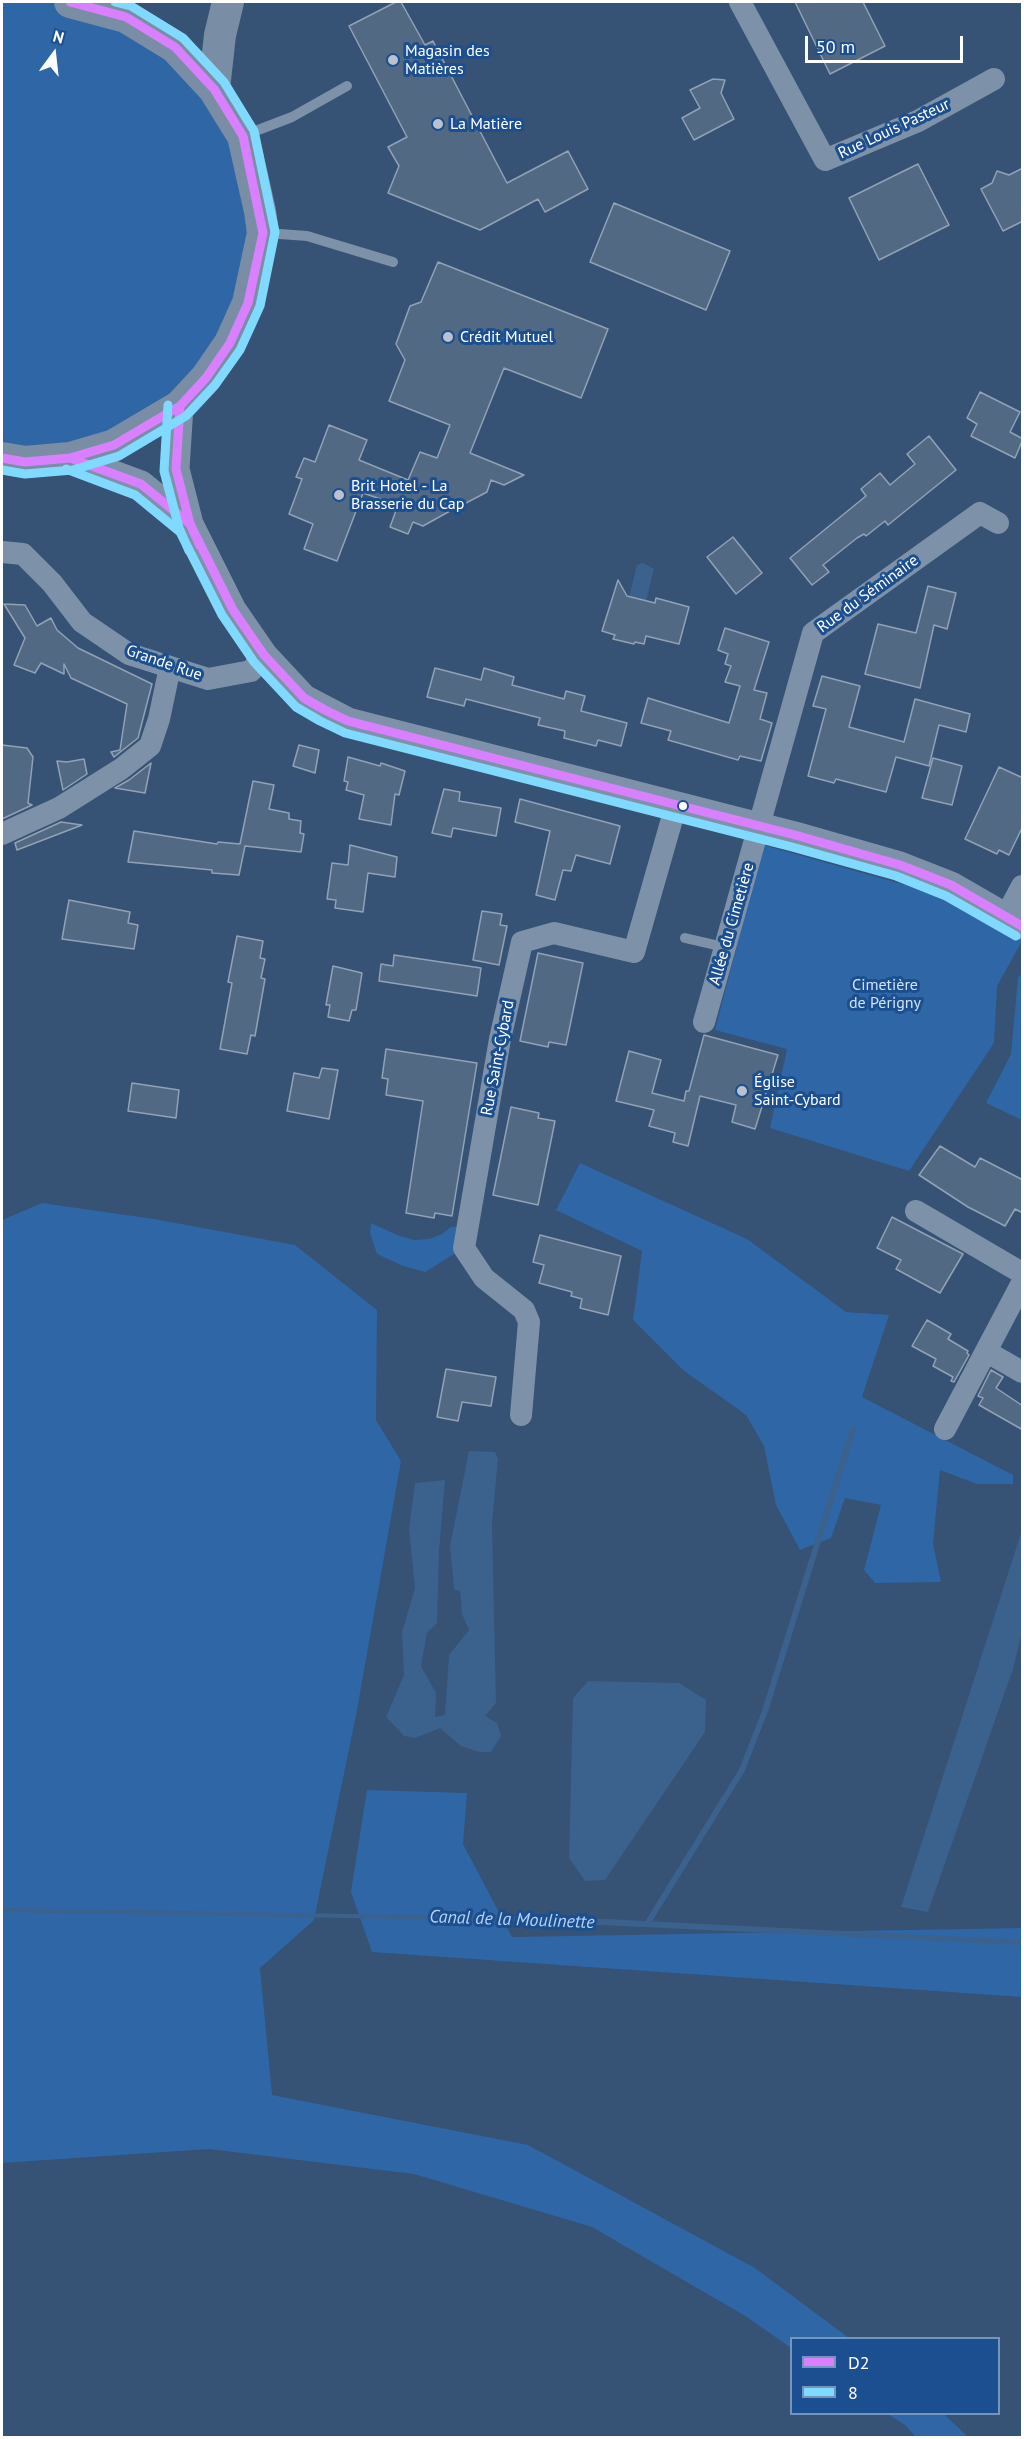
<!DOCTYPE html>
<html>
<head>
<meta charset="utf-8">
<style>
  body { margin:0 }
  #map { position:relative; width:1024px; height:2439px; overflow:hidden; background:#365274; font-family:"PT Sans",sans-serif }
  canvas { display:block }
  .frame { position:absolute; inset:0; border:3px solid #fff; pointer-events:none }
  .legend { position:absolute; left:790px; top:2337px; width:210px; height:78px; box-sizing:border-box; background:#1b4f8f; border:2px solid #7695bc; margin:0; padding:8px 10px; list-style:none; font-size:18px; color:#fff }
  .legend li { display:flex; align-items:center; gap:12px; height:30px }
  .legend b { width:30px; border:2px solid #7695bc }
  .north { position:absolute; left:24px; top:24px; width:60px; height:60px; -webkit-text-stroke:4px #1b4f8f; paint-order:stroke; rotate:15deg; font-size:16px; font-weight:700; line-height:24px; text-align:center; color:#fff }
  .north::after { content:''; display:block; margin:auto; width:21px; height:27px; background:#fff; clip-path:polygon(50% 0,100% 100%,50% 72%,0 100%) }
  .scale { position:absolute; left:805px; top:36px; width:158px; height:27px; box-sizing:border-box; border:3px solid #fff; border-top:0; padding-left:8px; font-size:18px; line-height:21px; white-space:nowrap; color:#fff; -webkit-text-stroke:4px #1b4f8f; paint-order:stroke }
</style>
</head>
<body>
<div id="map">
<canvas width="1024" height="2439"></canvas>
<div class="frame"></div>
<ul class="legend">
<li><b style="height:8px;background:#d880ff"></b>D2</li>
<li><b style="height:8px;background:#80d9ff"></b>8</li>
</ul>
<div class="north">N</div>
<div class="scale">50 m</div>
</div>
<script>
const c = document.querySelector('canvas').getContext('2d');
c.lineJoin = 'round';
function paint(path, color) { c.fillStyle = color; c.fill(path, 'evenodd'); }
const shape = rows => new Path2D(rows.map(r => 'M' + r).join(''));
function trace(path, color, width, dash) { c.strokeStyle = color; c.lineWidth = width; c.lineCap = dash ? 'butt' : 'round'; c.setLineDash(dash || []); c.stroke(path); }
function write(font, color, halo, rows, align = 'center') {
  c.font = font + ' "PT Sans",sans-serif'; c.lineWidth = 6; c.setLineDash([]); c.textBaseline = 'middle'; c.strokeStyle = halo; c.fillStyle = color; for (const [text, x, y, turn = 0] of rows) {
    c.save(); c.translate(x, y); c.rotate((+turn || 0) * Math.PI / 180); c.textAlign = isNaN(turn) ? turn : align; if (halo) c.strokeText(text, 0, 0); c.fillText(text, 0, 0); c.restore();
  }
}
const green = shape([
  [2,2,70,2,126,17,214,89,259,211,230,343,114,445,2,458],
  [763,845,927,891,1022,941,997,986,994,1043,909,1171,770,1128,787,1049,715,1030],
  [1022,973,1022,1120,986,1103,1011,1054,1018,978],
  [580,1163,747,1239,846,1312,889,1315,862,1397,1013,1475,1013,1484,977,1484,940,1470,933,1544,941,1582,875,1583,864,1570,881,1505,845,1498,831,1538,800,1550,776,1505,764,1446,746,1415,683,1370,633,1320,642,1251,556,1210],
  [42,1203,154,1219,295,1245,377,1310,376,1420,401,1461,357,1710,314,1920,260,1968,272,2095,528,2145,755,2268,849,2338,792,2338,791,2348,747,2317,592,2227,414,2174,209,2149,2,2163,2,1220],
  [371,1223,397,1235,414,1240,429,1239,440,1235,451,1227,468,1225,464,1248,425,1272,403,1266,377,1254,370,1233],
  [367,1790,467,1793,463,1844,512,1937,1022,1928,1022,1997,372,1952,351,1892],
  [888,2414,944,2414,968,2437,916,2437,905,2425]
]);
const water = shape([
  [643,563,654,569,645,605,628,601,637,565],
  [469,1451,495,1452,498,1459,492,1523,496,1703,485,1716,497,1723,501,1736,491,1752,479,1752,461,1746,440,1728,415,1738,404,1736,386,1717,404,1675,402,1632,415,1588,409,1529,415,1483,445,1480,439,1552,437,1623,427,1633,421,1666,436,1693,435,1717,445,1715,449,1655,469,1630,462,1614,460,1591,454,1589,450,1546],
  [1022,1530,1022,1632,1013,1669,928,1912,901,1907],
  [588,1681,679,1683,706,1700,705,1732,605,1880,585,1881,569,1858,573,1698],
  [2,1908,586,1918,1022,1940,1022,1945,516,1921,2,1912]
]);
const stream = shape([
  [647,1924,742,1770,765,1711,853,1429]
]);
const building = shape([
  [396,2,401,2,425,45,433,41,507,183,568,151,588,189,545,212,538,199,480,230,388,193,399,166,388,147,407,137,349,26,396,2],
  [795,2,863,2,885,46,830,74,795,2],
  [713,79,725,80,721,93,734,119,694,140,682,118,700,108,690,90,713,79],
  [918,164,949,225,879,260,849,198,918,164],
  [1023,168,1023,221,1003,231,981,189,992,183,997,171,1009,175,1023,168],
  [614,203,730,251,706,310,590,262,614,203],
  [438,262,608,329,581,398,504,368,470,453,524,475,504,485,491,480,487,492,466,503,455,499,450,511,423,526,413,522,408,534,390,527,398,505,363,493,337,561,304,549,313,524,289,514,302,479,296,477,304,458,315,462,329,425,367,440,359,460,408,480,420,452,437,458,450,425,389,401,405,360,396,344,410,306,421,302,438,262],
  [980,392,1020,412,1010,432,1023,439,1015,458,971,436,977,424,967,418,980,392],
  [929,436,956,470,888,525,885,521,866,536,864,534,857,538,823,565,829,572,812,585,790,558,866,496,861,489,880,473,890,485,915,464,907,454,929,436],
  [733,537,762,573,736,594,707,557,733,537],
  [618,580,627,596,655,603,656,598,689,607,679,644,646,636,644,644,635,642,634,644,613,639,615,635,602,631,618,580],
  [928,586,956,593,947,629,934,625,920,688,865,674,878,624,916,633,928,586],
  [4,604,25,605,37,626,51,618,57,630,78,648,152,684,138,738,114,757,111,752,120,750,127,704,71,678,64,664,64,674,41,663,35,673,14,665,25,638,4,604],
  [725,628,769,642,754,690,767,693,760,719,772,723,761,761,740,756,738,760,668,740,671,731,641,723,648,698,729,723,740,686,725,682,731,666,725,664,728,654,718,650,725,628],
  [435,668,481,680,484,668,514,677,512,685,564,699,566,691,585,696,581,711,627,723,621,746,598,740,596,746,564,738,565,731,538,725,540,718,466,699,464,706,427,697,435,668],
  [822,676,860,686,849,727,904,742,915,699,970,714,966,732,939,725,929,766,896,757,886,792,836,779,834,783,808,776,826,709,813,706,822,676],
  [2,745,27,748,33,757,28,803,32,805,2,819,2,745],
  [299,745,319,750,315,773,293,766,299,745],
  [348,757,380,766,381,763,405,771,399,795,395,794,391,825,359,819,364,795,346,790,348,782,344,781,348,757],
  [933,758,962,766,952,805,922,798,933,758],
  [84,759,87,774,63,790,57,761,67,762,84,759],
  [151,763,145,793,115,788,129,780,151,763],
  [999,767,1023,778,1023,826,1009,855,999,850,997,854,965,839,999,767],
  [253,781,274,785,269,809,289,813,289,819,301,821,300,833,304,834,301,852,245,846,239,875,212,873,212,870,128,862,134,831,217,844,218,842,240,844,253,781],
  [444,789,460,792,459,801,501,808,496,836,453,828,451,837,432,833,444,789],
  [520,799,620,826,610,864,576,855,571,871,563,870,555,900,536,895,550,831,515,822,520,799],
  [61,822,82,825,17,850,15,843,61,822],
  [350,845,397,857,395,877,368,873,363,912,335,908,336,900,327,899,332,863,348,865,350,845],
  [69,900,130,912,128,923,138,925,134,949,62,939,69,900],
  [482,911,502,914,500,925,507,926,499,965,473,960,482,911],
  [237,936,263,941,260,958,265,959,261,978,265,979,255,1036,251,1035,247,1054,220,1049,232,983,228,982,237,936],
  [538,953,583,963,566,1045,549,1042,548,1047,520,1041,538,953],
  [394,955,481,968,477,996,379,981,381,964,393,966,394,955],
  [333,966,362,973,356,1010,352,1010,349,1021,328,1017,330,1005,326,1005,333,966],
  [704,1035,778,1055,755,1129,732,1122,736,1105,700,1096,688,1146,673,1142,675,1133,649,1126,654,1110,616,1101,629,1051,661,1060,652,1093,684,1101,686,1091,689,1091,704,1035],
  [386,1049,477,1063,452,1216,435,1213,434,1218,406,1213,423,1101,386,1095,388,1079,382,1078,386,1049],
  [322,1068,338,1070,329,1119,287,1111,294,1073,319,1078,322,1068],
  [132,1083,179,1090,176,1118,128,1111,132,1083],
  [511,1107,539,1113,538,1118,555,1121,538,1205,493,1195,511,1107],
  [940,1146,975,1167,980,1158,1023,1180,1023,1213,1015,1209,1005,1226,968,1207,919,1175,940,1146],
  [892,1217,963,1254,940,1293,896,1269,901,1260,877,1248,892,1217],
  [540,1235,621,1256,608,1315,580,1308,582,1299,571,1296,572,1292,539,1283,544,1265,533,1262,540,1235],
  [927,1320,951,1334,948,1339,968,1351,967,1353,969,1355,954,1382,951,1381,953,1377,933,1366,936,1359,912,1346,927,1320],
  [446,1369,496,1377,491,1406,462,1402,458,1421,437,1417,446,1369],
  [991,1370,1003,1377,996,1388,1023,1406,1023,1430,979,1405,983,1398,978,1396,991,1370]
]);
const service = shape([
  [245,135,292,117,347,86],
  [266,233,307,236,393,262],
  [685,938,724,947]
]);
const minor = shape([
  [740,2,825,160,918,121,994,79],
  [2,552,23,554,52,583,82,622,129,654,208,679,251,671,264,655],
  [2,834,59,808,121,769,150,746,159,719,170,667],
  [1006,916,1022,886],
  [704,1022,813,633,980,513,998,523],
  [916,1211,1022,1273],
  [987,1352,1022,1372],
  [521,1415,529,1322,524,1310,484,1278,464,1248,500,1039,522,942,554,933,634,952,676,805],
  [945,1429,1022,1283]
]);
const tertiary = shape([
  [180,406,176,469,190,524,233,610,264,655,304,698,348,721,795,835,900,865,951,885,1022,926],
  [70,458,141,484,190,524]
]);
const secondary = shape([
  [214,89,220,35,228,2],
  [2,458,25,462,70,458,114,445,180,406,206,378,230,343,248,303,263,233,260,211,243,136,214,89,175,47,126,17,70,2]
]);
const bus1 = shape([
  [180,406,176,469,190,524,200,546],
  [2,458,25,462,70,458,114,445,180,406,206,378,230,343,248,303,263,233,243,136,214,89,175,47,126,17,70,2],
  [70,458,141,484,190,524,233,610,264,655,304,698,325,710,348,721,795,835,900,865,951,885,1022,926]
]);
const bus2 = shape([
  [168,405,164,471,179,528,189,551],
  [66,469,135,495,180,532,222,615,254,662,296,707,320,721,345,733,792,847,896,876,946,896,1016,936],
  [2,470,25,474,73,470,119,456,186,416,215,385,240,350,260,306,275,232,254,131,224,82,183,38,131,6,115,2]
]);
const markers = [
  [393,60,6,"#b9c2ce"],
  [438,124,6,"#b9c2ce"],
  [448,337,6,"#b9c2ce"],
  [339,495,6,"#b9c2ce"],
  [683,806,5,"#fff"],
  [742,1091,6,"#b9c2ce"]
];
const poiNames = [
  ["Magasin des",405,51],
  ["Matières",405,69],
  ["La Matière",450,124],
  ["Crédit Mutuel",460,337],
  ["Brit Hotel - La",351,486],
  ["Brasserie du Cap",351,504],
  ["Église",754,1082],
  ["Saint-Cybard",754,1100]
];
const streetNames = [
  ["Rue Louis Pasteur",894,129,-25],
  ["Rue du Séminaire",868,594,-36],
  ["Grande Rue",164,663,19],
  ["Allée du Cimetière",732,924,-74],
  ["Rue Saint-Cybard",498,1058,-79]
];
const parkNames = [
  ["Cimetière",885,985],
  ["de Périgny",885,1003]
];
const waterNames = [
  ["Canal de la Moulinette",512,1920,2]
];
paint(green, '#2f66a5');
paint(water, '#3b618d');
trace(stream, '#3b618d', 6);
paint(building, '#526984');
trace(building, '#92a2b6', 1.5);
trace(service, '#7d92a8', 10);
trace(minor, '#7d92a8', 22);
trace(tertiary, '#7d92a8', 27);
trace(secondary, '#798da4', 32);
trace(bus1, '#d880ff', 9);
trace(bus2, '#80d9ff', 9);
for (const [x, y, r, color] of markers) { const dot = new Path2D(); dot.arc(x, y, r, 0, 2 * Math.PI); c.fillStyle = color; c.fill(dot); trace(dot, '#1b4f8f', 2); }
write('16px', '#fff', '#1b4f8f', poiNames, 'left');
write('16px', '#fff', '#1b4f8f', streetNames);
write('16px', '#cfe3fa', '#1b4f8f', parkNames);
write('italic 18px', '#b5d3f5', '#1b4f8f', waterNames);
</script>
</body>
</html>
